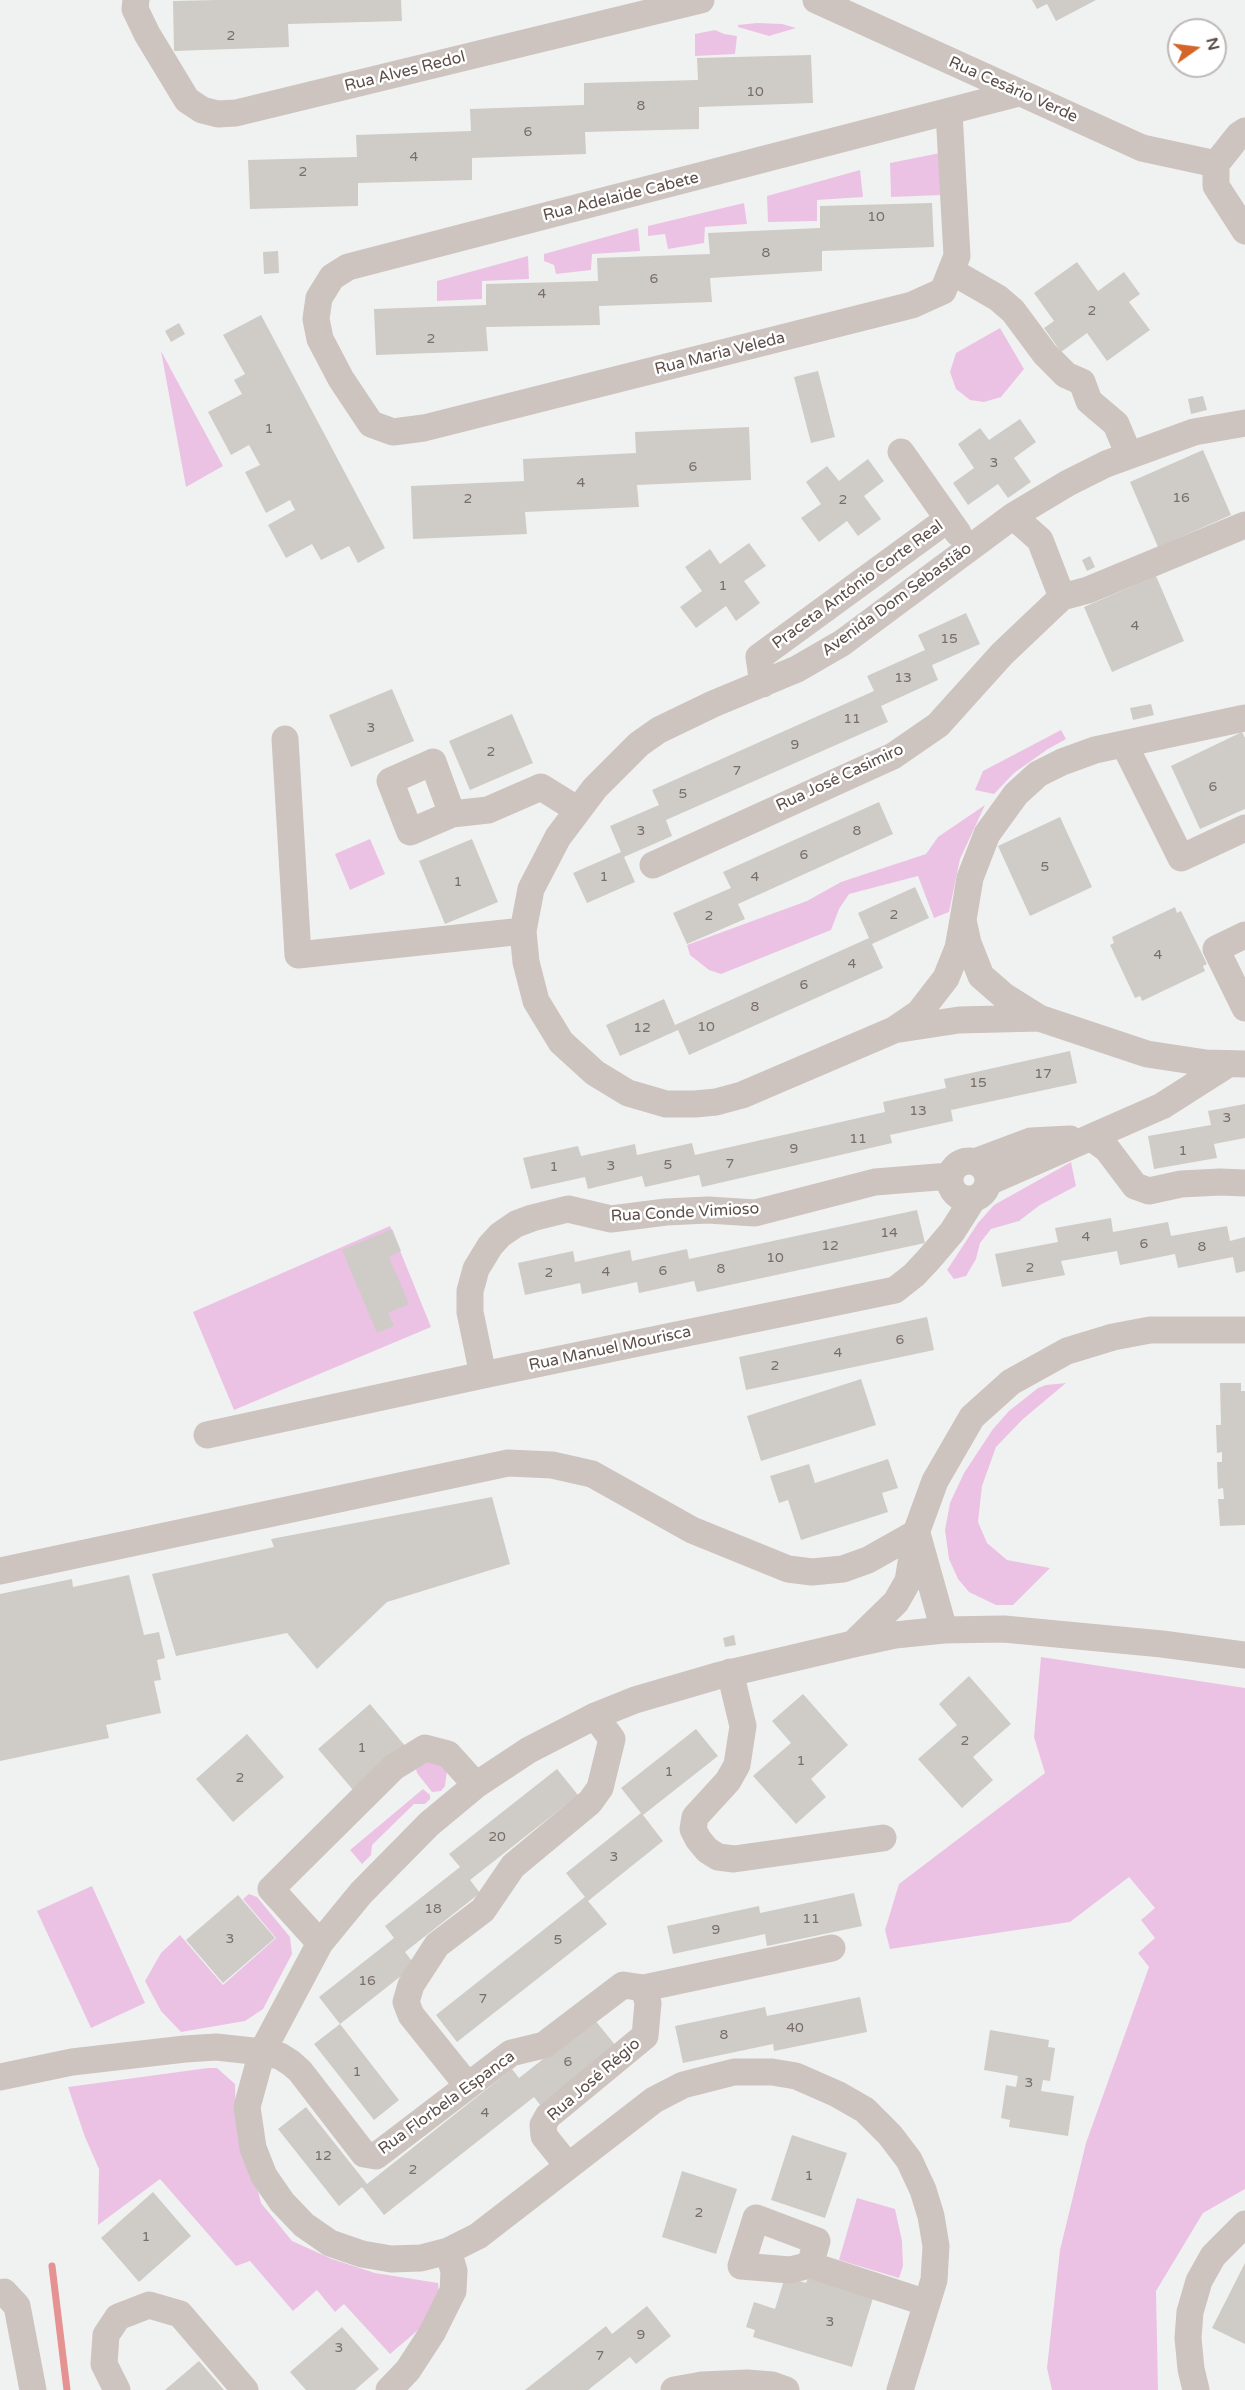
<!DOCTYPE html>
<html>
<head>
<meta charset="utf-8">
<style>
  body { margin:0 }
  #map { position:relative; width:1245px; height:2390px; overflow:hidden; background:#f0f2f1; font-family:"Varela Round",sans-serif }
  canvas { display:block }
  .north { position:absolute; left:1167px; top:18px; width:60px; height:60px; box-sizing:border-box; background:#fff; border:2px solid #beb8b6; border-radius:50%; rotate:76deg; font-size:16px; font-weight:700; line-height:24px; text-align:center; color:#5c4e49 }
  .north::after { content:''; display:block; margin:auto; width:21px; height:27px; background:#d46427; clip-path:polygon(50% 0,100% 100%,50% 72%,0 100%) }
</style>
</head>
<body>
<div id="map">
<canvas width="1245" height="2390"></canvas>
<div class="north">N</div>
</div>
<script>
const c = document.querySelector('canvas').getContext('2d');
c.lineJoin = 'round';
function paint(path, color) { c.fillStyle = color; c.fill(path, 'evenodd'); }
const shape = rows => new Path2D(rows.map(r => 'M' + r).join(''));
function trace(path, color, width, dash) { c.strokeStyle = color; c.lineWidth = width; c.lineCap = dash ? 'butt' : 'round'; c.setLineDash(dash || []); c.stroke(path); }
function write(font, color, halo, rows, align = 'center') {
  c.font = font + ' "Varela Round",sans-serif'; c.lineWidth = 5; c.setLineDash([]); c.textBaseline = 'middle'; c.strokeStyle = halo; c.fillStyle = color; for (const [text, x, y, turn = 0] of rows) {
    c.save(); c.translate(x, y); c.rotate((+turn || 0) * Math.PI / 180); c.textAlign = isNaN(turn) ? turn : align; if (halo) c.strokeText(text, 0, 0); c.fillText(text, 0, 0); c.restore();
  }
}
const green = shape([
  [757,23,782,24,796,28,769,36,738,27,738,25],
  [715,30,724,34,737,36,735,54,695,56,695,34],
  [940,153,941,195,891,197,890,163],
  [860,170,863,197,817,200,817,221,768,222,767,196],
  [744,203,747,224,705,227,704,243,668,249,665,234,648,236,648,226],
  [638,228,640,251,592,254,591,270,556,274,554,265,544,261,544,254],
  [528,256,529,279,482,281,482,299,437,301,437,281],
  [1000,328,1024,369,1001,397,984,402,970,400,956,389,950,372,956,353],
  [161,351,223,466,186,487],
  [1061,730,1066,739,1048,749,1014,773,994,794,975,790,983,771],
  [985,805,960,859,949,912,934,918,918,876,849,894,839,909,831,930,721,974,709,970,690,955,687,945,807,901,841,882,926,854,938,837],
  [370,839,385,874,350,890,335,854],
  [1071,1162,1076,1186,1040,1205,1019,1221,991,1229,980,1243,976,1259,966,1276,954,1279,947,1270,978,1223,994,1205],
  [390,1226,431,1327,234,1410,193,1312],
  [1066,1383,1023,1419,996,1447,982,1486,978,1522,987,1543,1007,1560,1050,1568,1013,1605,996,1605,969,1592,958,1579,949,1559,945,1530,950,1503,964,1473,993,1429,1009,1411,1038,1388,1046,1385],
  [1041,1657,1245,1688,1245,2189,1203,2213,1156,2291,1158,2390,1052,2390,1047,2368,1060,2250,1086,2143,1149,1967,1138,1953,1155,1938,1141,1920,1155,1908,1129,1877,1070,1922,890,1949,885,1930,899,1884,1045,1773,1034,1737],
  [426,1762,440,1762,447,1771,445,1786,441,1791,432,1792,417,1773,416,1769],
  [423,1789,430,1795,430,1799,425,1804,414,1804,372,1845,371,1855,362,1864,350,1850],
  [92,1886,145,2003,91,2028,37,1911],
  [249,1894,257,1897,290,1937,292,1954,263,2009,245,2021,181,2032,161,2011,145,1981,161,1953,180,1935,223,1985,276,1938,243,1899],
  [208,2068,217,2068,235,2084,236,2124,251,2164,261,2203,292,2241,332,2259,375,2273,438,2283,440,2302,424,2325,390,2354,344,2304,335,2312,317,2290,293,2311,250,2261,236,2266,160,2179,98,2225,99,2169,85,2137,68,2087],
  [857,2198,895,2209,902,2241,903,2266,899,2278,839,2260]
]);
const stream = shape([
  [52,2266,67,2390]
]);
const building = shape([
  [216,0,401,0,402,21,288,24,289,47,174,51,173,1],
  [1032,0,1096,0,1056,21,1047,4,1037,9],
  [811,55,813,103,699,107,699,129,585,132,586,154,472,158,472,180,358,183,358,206,250,209,248,160,357,157,356,135,471,131,470,109,584,105,584,83,698,80,697,58],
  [932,203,934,247,822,251,822,271,710,278,712,302,599,306,600,325,486,327,488,351,376,355,374,309,486,305,486,284,598,281,597,258,710,254,708,233,820,228,820,206],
  [278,251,279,273,264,274,263,252],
  [1077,262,1098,291,1124,272,1140,294,1129,302,1150,330,1107,361,1087,333,1061,352,1044,328,1054,321,1034,293],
  [261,315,385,548,358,563,349,546,321,560,312,544,286,558,268,525,295,510,290,500,266,513,245,472,260,465,249,445,231,455,208,412,242,394,234,380,245,374,223,335],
  [179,323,185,334,171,342,165,331],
  [818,371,835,437,811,443,794,377],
  [1203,396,1207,410,1191,414,1188,399],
  [1020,419,1036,442,1014,458,1031,482,1008,498,998,484,968,505,953,483,974,468,958,444,980,428,989,440],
  [749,427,751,480,637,485,639,507,525,512,527,534,413,539,411,486,524,481,523,459,636,453,635,432],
  [1203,450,1231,515,1158,547,1130,482],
  [868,459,884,481,864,496,881,519,858,536,847,521,819,542,801,518,821,504,806,482,827,466,839,481],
  [749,543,766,566,744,581,760,603,736,621,726,606,696,628,680,607,702,591,685,567,710,549,720,564],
  [1090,556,1095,567,1087,571,1082,560],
  [1156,576,1184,641,1112,672,1084,607],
  [966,613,980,644,932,665,938,680,881,706,888,722,666,820,672,836,624,857,635,882,587,903,573,873,621,852,610,826,659,805,652,790,874,691,867,676,925,650,918,635],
  [392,689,414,741,351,767,329,715],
  [1151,704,1154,715,1133,720,1130,708],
  [512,714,533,763,470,790,449,741],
  [1242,732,1245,738,1245,809,1200,829,1171,766],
  [879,802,893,834,738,904,745,919,687,944,673,913,731,888,723,872],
  [1060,817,1092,887,1030,916,998,846],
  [472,839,498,902,445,924,419,861],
  [915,887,929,918,872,944,883,968,689,1055,678,1030,620,1056,606,1025,664,999,675,1025,869,938,858,913],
  [1175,907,1177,913,1181,911,1207,964,1203,966,1205,971,1142,1001,1140,996,1135,998,1110,945,1114,943,1112,937],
  [1070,1051,1077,1083,951,1110,953,1121,890,1135,892,1143,702,1187,699,1175,645,1187,642,1176,588,1189,585,1177,531,1189,523,1158,578,1146,581,1156,635,1144,637,1155,692,1143,695,1155,885,1112,883,1102,946,1088,944,1079],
  [1245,1104,1245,1138,1214,1144,1217,1158,1154,1169,1148,1136,1211,1125,1208,1111],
  [917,1210,925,1243,697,1292,694,1281,639,1293,637,1282,582,1294,580,1283,525,1295,518,1263,573,1251,575,1262,630,1250,632,1261,687,1249,689,1259],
  [1111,1218,1113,1232,1168,1222,1171,1236,1227,1226,1230,1241,1245,1237,1245,1271,1236,1273,1233,1257,1178,1268,1175,1254,1120,1265,1117,1251,1061,1261,1065,1275,1002,1287,995,1254,1058,1242,1055,1228],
  [392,1229,401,1251,389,1257,409,1304,388,1313,394,1326,377,1333,342,1250],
  [927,1317,934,1350,746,1390,739,1357],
  [861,1379,876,1425,761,1461,747,1416],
  [1220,1383,1241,1383,1241,1391,1245,1391,1245,1525,1220,1526,1218,1499,1224,1499,1223,1488,1218,1489,1217,1462,1222,1462,1222,1452,1217,1453,1216,1425,1221,1425],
  [888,1459,898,1488,882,1493,888,1512,801,1540,788,1500,779,1503,770,1476,809,1464,815,1483],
  [492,1497,510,1564,387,1602,317,1669,287,1633,176,1656,152,1574,274,1547,271,1539],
  [129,1575,144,1635,159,1632,165,1658,157,1660,161,1680,154,1681,161,1713,106,1725,109,1738,0,1761,0,1594,72,1579,73,1587],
  [734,1635,736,1645,725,1647,723,1638],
  [969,1676,1011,1724,973,1757,993,1780,962,1808,918,1759,957,1725,939,1704],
  [803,1694,848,1745,811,1779,826,1797,796,1824,753,1776,791,1743,772,1721],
  [370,1704,406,1747,354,1791,318,1749],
  [696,1729,718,1756,643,1815,663,1841,588,1901,607,1924,457,2042,436,2015,585,1897,566,1873,641,1813,621,1788],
  [247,1734,284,1777,233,1822,196,1779],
  [557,1769,578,1795,470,1880,480,1893,405,1952,415,1965,340,2024,319,1997,394,1938,385,1926,460,1867,449,1854],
  [854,1893,862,1926,767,1946,765,1934,673,1954,667,1926,759,1906,760,1913],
  [238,1895,275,1938,223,1983,186,1940],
  [860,1997,867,2032,774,2051,773,2044,683,2063,675,2026,765,2007,767,2016],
  [594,2019,616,2046,541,2106,534,2097,384,2215,362,2187,339,2206,278,2129,306,2107,367,2184,512,2069,519,2078],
  [340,2024,399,2100,374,2120,314,2044],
  [990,2030,1049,2040,1048,2047,1055,2048,1050,2081,1043,2080,1041,2091,1074,2096,1068,2136,1009,2127,1010,2120,1001,2118,1006,2085,1016,2087,1018,2076,984,2070],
  [792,2135,847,2153,825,2218,771,2200],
  [682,2171,737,2189,716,2254,662,2237],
  [153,2192,191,2236,139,2282,101,2238],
  [1245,2263,1245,2344,1212,2328],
  [785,2277,806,2283,808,2278,873,2298,852,2367,753,2337,755,2330,746,2327,754,2302,775,2309],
  [647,2306,671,2336,636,2364,630,2357,588,2390,525,2390,606,2326,612,2334],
  [342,2327,379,2369,355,2390,306,2390,290,2372],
  [199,2361,224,2390,165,2390]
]);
const minor = shape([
  [136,0,135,9,147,34,187,100,202,110,218,114,236,113,701,0],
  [816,0,1142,148,1216,164],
  [949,112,957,256,943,291,912,305,424,428,393,432,371,424,341,379,320,339,316,319,319,298,332,277,348,267,1019,93],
  [1245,131,1239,135,1216,164,1216,186,1245,231],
  [951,271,998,298,1013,311,1045,354,1066,375,1082,382,1089,401,1116,424,1129,455],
  [901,452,958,533],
  [1062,597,1088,590,1245,525],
  [763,684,759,657,948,519],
  [1245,718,1095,750,1062,762,1038,774,1016,794,987,834,970,878,963,920,968,943,981,976,1004,996,1039,1018,1147,1054,1206,1063,1245,1064],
  [285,739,298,955,523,931],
  [1124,744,1181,858,1245,828],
  [452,814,433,762,390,781,410,832,452,814,488,810,541,787,578,810],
  [653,865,893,756,938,725,1002,654,1062,597,1040,540,1013,516],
  [963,920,958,948,946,978,919,1013,894,1030,742,1095,716,1102,695,1104,666,1104,628,1093,595,1073,561,1042,536,1001,526,962,523,931,531,889,558,837,595,788,639,744,659,730,713,704,797,669,842,643,1013,516,1068,483,1106,464,1194,432,1245,423],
  [1245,935,1216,949,1245,1008],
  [900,1029,959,1020,1039,1018],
  [1092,1138,1107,1149,1135,1186,1149,1191,1181,1184,1220,1182,1245,1183],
  '950 1180a19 19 0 1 1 38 0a19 19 0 1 1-38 0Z',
  [975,1162,1031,1141,1070,1139],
  [989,1182,1162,1106,1228,1064],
  [483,1375,470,1312,470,1291,476,1269,490,1246,500,1235,516,1224,532,1218,568,1209,611,1219,666,1212,708,1210,755,1213,875,1182,950,1176],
  [207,1435,483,1375,895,1290,914,1275,929,1259,952,1232,973,1199],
  [918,1537,944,1630],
  [0,1571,508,1463,552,1465,592,1474,692,1530,788,1569,812,1572,843,1569,868,1560,916,1533],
  [854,1643,896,1602,908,1581,916,1533,935,1481,972,1417,1011,1382,1067,1351,1113,1337,1150,1330,1245,1330],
  [730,1672,743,1726,737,1765,728,1781,695,1817,693,1829,698,1839,707,1850,718,1857,734,1859,883,1838],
  [320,1943,271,1889,394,1767,425,1748,448,1754,476,1785],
  [0,2077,72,2062,185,2049,216,2047,262,2052,280,2056,291,2063,300,2071,364,2154,376,2156,511,2053,544,2045,623,1985,644,1988,832,1948],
  [468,2086,411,2015,406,2002,411,1985,437,1945,483,1910,513,1866,590,1802,600,1788,612,1739,595,1716],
  [568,2166,544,2136,543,2125,548,2116,645,2036,648,2003,644,1988],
  [810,2265,817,2241,756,2218,741,2266,790,2270,810,2265,927,2303],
  [0,2293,4,2292,17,2306,33,2390],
  [117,2390,104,2364,106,2335,118,2317,149,2305,180,2314,245,2390],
  [389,2390,408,2370,432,2333,453,2291,454,2271,448,2251],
  [674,2390,702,2385,747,2383,772,2385,786,2390],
  [900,2390,934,2280,936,2246,931,2216,923,2190,909,2160,890,2135,865,2110,837,2094,796,2076,772,2072,734,2072,683,2085,654,2100,478,2236,448,2251,421,2258,391,2259,362,2254,330,2243,304,2225,282,2202,264,2176,253,2148,247,2107,262,2052,320,1943,361,1893,429,1824,476,1785,529,1750,595,1716,635,1700,717,1676,853,1644,895,1635,944,1630,1004,1629,1162,1644,1245,1655],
  [1196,2390,1191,2369,1188,2338,1190,2312,1199,2281,1213,2256,1245,2224]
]);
const numberNames = [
  ["2",231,36],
  ["10",755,92],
  ["8",641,106],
  ["6",528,132],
  ["4",414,157],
  ["2",303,172],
  ["10",876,217],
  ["8",766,253],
  ["6",654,279],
  ["4",542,294],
  ["2",1092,311],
  ["2",431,339],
  ["1",269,429],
  ["3",994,463],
  ["6",693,467],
  ["4",581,483],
  ["16",1181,498],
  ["2",468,499],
  ["2",843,500],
  ["1",723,586],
  ["4",1135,626],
  ["15",949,639],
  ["13",903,678],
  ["11",852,719],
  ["3",371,728],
  ["9",795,745],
  ["2",491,752],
  ["7",737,771],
  ["6",1213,787],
  ["5",683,794],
  ["3",641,831],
  ["8",857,831],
  ["6",804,855],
  ["5",1045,867],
  ["1",604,877],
  ["4",755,877],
  ["1",458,882],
  ["2",894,915],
  ["2",709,916],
  ["4",1158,955],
  ["4",852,964],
  ["6",804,985],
  ["8",755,1007],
  ["10",706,1027],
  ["12",642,1028],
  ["17",1043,1074],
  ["15",978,1083],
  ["13",918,1111],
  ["3",1227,1118],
  ["11",858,1139],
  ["9",794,1149],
  ["1",1183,1151],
  ["7",730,1164],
  ["5",668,1165],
  ["3",611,1166],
  ["1",554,1167],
  ["14",889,1233],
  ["4",1086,1237],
  ["6",1144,1244],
  ["12",830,1246],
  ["8",1202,1247],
  ["10",775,1258],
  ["2",1030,1268],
  ["8",721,1269],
  ["6",663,1271],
  ["4",606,1272],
  ["2",549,1273],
  ["6",900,1340],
  ["4",838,1353],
  ["2",775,1366],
  ["2",965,1741],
  ["1",362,1748],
  ["1",801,1761],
  ["1",669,1772],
  ["2",240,1778],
  ["20",497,1837],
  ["3",614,1857],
  ["18",433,1909],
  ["11",811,1919],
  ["9",716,1930],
  ["3",230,1939],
  ["5",558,1940],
  ["16",367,1981],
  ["7",483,1999],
  ["40",795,2028],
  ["8",724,2035],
  ["6",568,2062],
  ["1",357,2072],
  ["3",1029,2083],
  ["4",485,2113],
  ["12",323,2156],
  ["2",413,2170],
  ["1",809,2176],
  ["2",699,2213],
  ["1",146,2237],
  ["3",830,2322],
  ["9",641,2335],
  ["3",339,2348],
  ["7",600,2356]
];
const streetNames = [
  ["Rua Alves Redol",405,72,-14],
  ["Rua Cesário Verde",1013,90,24],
  ["Rua Adelaide Cabete",621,197,-14],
  ["Rua Maria Veleda",720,354,-14],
  ["Praceta António Corte Real",858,585,-36],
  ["Avenida Dom Sebastião",897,600,-36],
  ["Rua José Casimiro",840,778,-25],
  ["Rua Conde Vimioso",685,1213,-3],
  ["Rua Manuel Mourisca",610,1349,-12],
  ["Rua José Régio",594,2080,-41],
  ["Rua Florbela Espanca",447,2103,-36]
];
paint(green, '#ecc2e4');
trace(stream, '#e59292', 7);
paint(building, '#cfcbc7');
trace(minor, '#cdc3bf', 27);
write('14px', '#796d68', null, numberNames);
write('16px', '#5c4e49', '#fff', streetNames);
</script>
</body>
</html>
